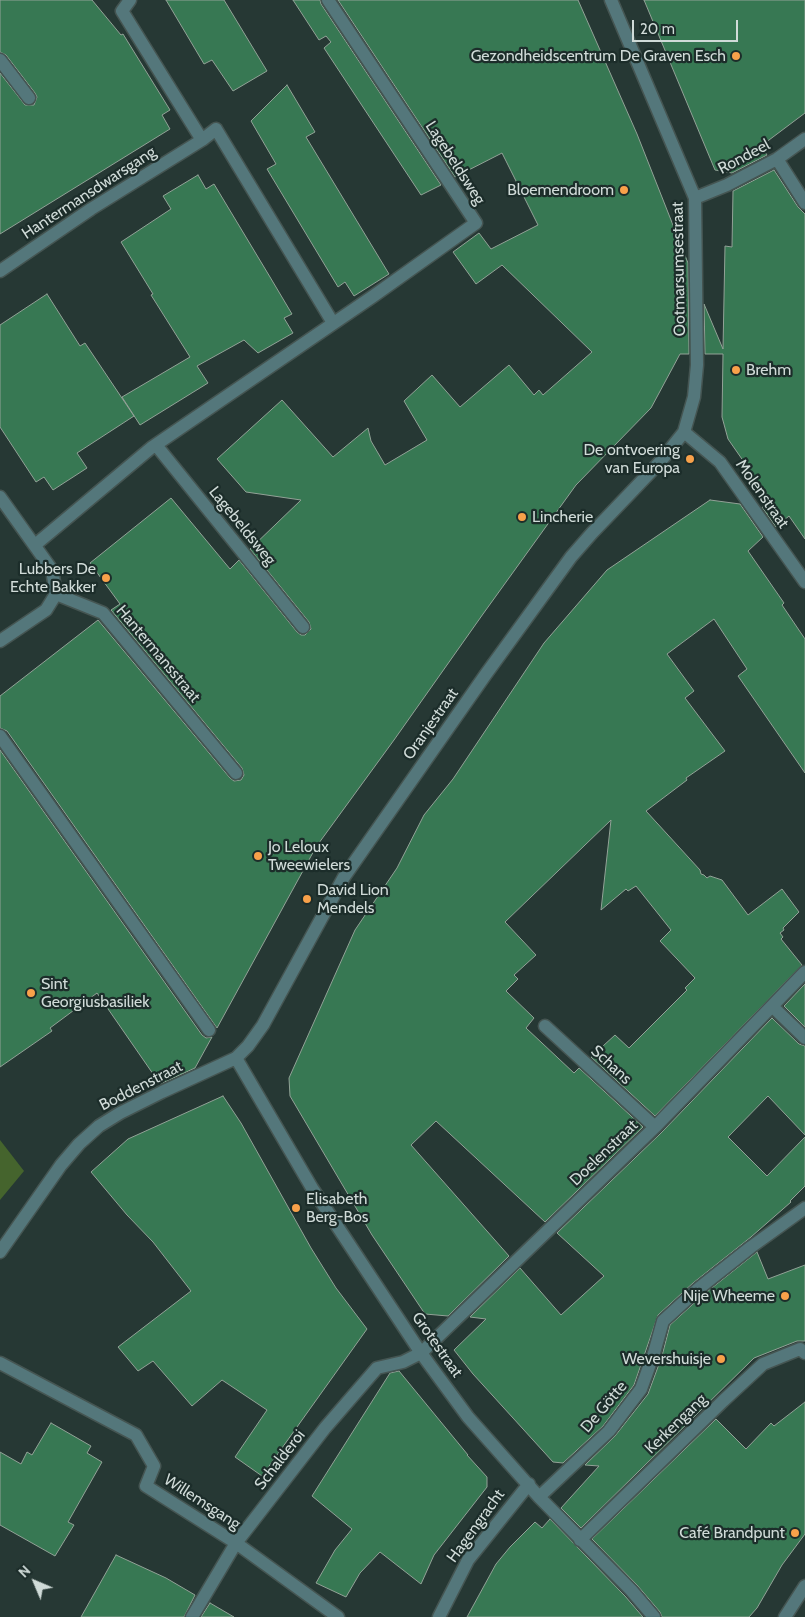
<!DOCTYPE html>
<html>
<head>
<meta charset="utf-8">
<style>
  body { margin:0 }
  #map { position:relative; width:805px; height:1617px; overflow:hidden; background:#263834; font-family:Cabin,sans-serif }
  canvas { display:block }
  .north { position:absolute; left:10px; top:1557px; width:50px; height:50px; -webkit-text-stroke:4px #1c2d2a; paint-order:stroke; rotate:315deg; font-size:14px; font-weight:700; line-height:20px; text-align:center; color:#d0dbd8 }
  .north::after { content:''; display:block; margin:auto; width:18px; height:22px; background:#d0dbd8; clip-path:polygon(50% 0,100% 100%,50% 72%,0 100%) }
  .scale { position:absolute; left:632px; top:20px; width:106px; height:22px; box-sizing:border-box; border:2px solid #d0dbd8; border-top:0; padding-left:6px; font-size:15px; line-height:18px; white-space:nowrap; color:#d0dbd8; -webkit-text-stroke:4px #1c2d2a; paint-order:stroke }
</style>
</head>
<body>
<div id="map">
<canvas width="805" height="1617"></canvas>
<div class="north">N</div>
<div class="scale">20 m</div>
</div>
<script>
const c = document.querySelector('canvas').getContext('2d');
c.lineJoin = 'round';
function paint(path, color) { c.fillStyle = color; c.fill(path, 'evenodd'); }
const shape = rows => new Path2D(rows.map(r => 'M' + r).join(''));
function trace(path, color, width, dash) { c.strokeStyle = color; c.lineWidth = width; c.lineCap = dash ? 'butt' : 'round'; c.setLineDash(dash || []); c.stroke(path); }
function write(font, color, halo, rows, align = 'center') {
  c.font = font + ' Cabin,sans-serif'; c.lineWidth = 4.5; c.setLineDash([]); c.textBaseline = 'middle'; c.strokeStyle = halo; c.fillStyle = color; for (const [text, x, y, turn = 0] of rows) {
    c.save(); c.translate(x, y); c.rotate((+turn || 0) * Math.PI / 180); c.textAlign = isNaN(turn) ? turn : align; if (halo) c.strokeText(text, 0, 0); c.fillText(text, 0, 0); c.restore();
  }
}
const forest = shape([
  [0,1140,24,1171,0,1200]
]);
const building = shape([
  [0,0,92,0,121,35,123,34,170,110,162,115,170,129,0,234,0,73,25,105,34,105,37,97,35,93,6,55,0,52,0,0],
  [166,0,224,0,267,71,233,91,212,60,204,64,166,0],
  [293,0,320,0,321,4,441,185,421,195,324,48,331,42,326,36,319,40,293,0],
  [338,0,578,0,637,134,688,263,689,354,680,354,651,408,576,485,483,614,394,740,316,847,217,1028,7,731,0,728,0,696,98,620,230,778,234,781,241,780,244,775,242,768,111,610,120,604,90,563,171,498,230,569,239,560,297,632,301,635,305,635,311,629,309,622,250,549,301,500,246,492,217,459,282,400,333,457,368,428,371,441,385,465,427,440,404,401,432,375,460,407,509,365,534,395,539,390,543,395,592,352,502,265,476,284,453,252,479,233,491,249,538,225,502,153,455,177,338,0],
  [644,0,805,0,805,113,761,146,767,155,732,173,715,170,644,0],
  [287,85,315,132,306,137,389,274,354,296,345,282,338,287,267,169,276,164,251,121,287,85],
  [774,170,798,207,805,214,805,539,789,516,776,527,762,507,776,508,728,439,722,417,723,354,705,354,704,304,723,349,725,246,732,247,733,191,774,170],
  [198,175,206,189,214,184,270,277,292,314,284,318,293,333,258,353,244,340,197,366,208,383,140,425,122,397,190,357,151,295,153,294,121,242,171,209,163,196,198,175],
  [47,294,80,346,85,343,134,416,77,453,87,468,53,490,44,477,36,482,0,427,0,325,47,294],
  [710,500,740,504,763,537,748,551,784,603,782,605,805,639,805,773,738,676,747,669,714,619,667,654,694,691,685,698,725,751,686,778,687,780,646,811,700,870,701,874,704,875,707,878,710,876,722,880,748,915,782,889,799,912,783,928,784,930,780,933,783,937,781,939,802,965,655,1116,591,1057,615,1035,629,1048,687,990,685,988,695,978,660,941,671,930,636,886,628,891,626,889,601,910,611,820,505,922,536,955,514,975,518,979,506,991,534,1018,526,1028,574,1073,579,1068,643,1127,545,1222,436,1121,411,1145,509,1256,448,1316,425,1314,372,1235,290,1096,289,1078,355,930,397,868,424,815,453,779,544,643,607,570,710,500],
  [0,750,202,1035,206,1038,212,1037,195,1068,160,1084,97,993,50,1028,52,1031,0,1067,0,750],
  [805,984,805,1027,784,1006,805,984],
  [772,1018,799,1044,805,1046,805,1135,768,1096,728,1137,767,1176,805,1137,805,1186,790,1201,791,1202,751,1237,693,1283,658,1315,634,1385,603,1426,563,1463,553,1462,473,1374,454,1350,486,1319,470,1317,520,1268,561,1315,604,1276,557,1233,661,1133,772,1018],
  [223,1096,241,1123,311,1248,336,1288,367,1329,262,1476,235,1457,267,1410,222,1380,192,1406,153,1361,138,1371,118,1347,191,1291,153,1242,127,1215,91,1172,128,1139,223,1096],
  [757,1252,768,1279,805,1265,805,1341,797,1341,754,1358,581,1528,561,1508,599,1466,585,1465,615,1436,648,1394,662,1356,670,1325,703,1295,757,1252],
  [399,1371,468,1455,467,1455,487,1477,487,1487,434,1555,421,1584,380,1552,360,1573,346,1597,316,1583,335,1550,352,1529,312,1496,390,1373,399,1371],
  [805,1402,805,1534,782,1565,757,1608,749,1617,662,1617,660,1612,637,1585,592,1539,716,1419,746,1449,771,1423,774,1426,805,1402],
  [51,1423,91,1446,87,1453,102,1462,68,1522,74,1525,55,1556,0,1525,0,1452,21,1464,27,1452,32,1455,51,1423],
  [550,1519,625,1596,643,1617,467,1617,496,1564,510,1547,535,1522,542,1528,550,1519],
  [116,1555,166,1578,195,1595,184,1617,81,1617,116,1555],
  [210,1603,234,1617,201,1617,210,1603]
]);
const minor = shape([
  [130,0,122,11,202,140],
  [0,60,29,98],
  [777,159,805,203],
  [695,198,727,185,777,159,805,139],
  [0,271,91,209,202,140,216,129,333,323],
  [684,432,720,462,805,582],
  [156,445,303,627],
  [0,497,52,570,56,594],
  [35,545,151,448,372,297,476,223,328,0],
  [56,594,103,613,236,773],
  [0,641,46,610,56,594],
  [0,736,209,1030],
  [773,1007,805,1038],
  [545,1026,655,1127],
  [236,1058,312,1188,421,1353,468,1417,539,1497,631,1590,654,1617],
  [0,1252,61,1165,79,1144,99,1126,120,1113,162,1092,236,1058,248,1046,263,1025,344,877,486,674,571,557,592,533,660,462,684,432,694,397,697,365,695,198,611,0],
  [0,1363,136,1435,154,1466,146,1486,236,1543,338,1617],
  [539,1497,609,1431,641,1389,654,1353,663,1321,698,1289,751,1247,805,1208],
  [580,1540,723,1401,763,1364,800,1349,805,1353],
  [192,1617,236,1543,325,1428,377,1368,403,1362,421,1353,655,1127,805,972],
  [439,1617,468,1560,529,1484],
  [785,1617,805,1586]
]);
const markers = [
  [736,56,5,"#f8a14a"],
  [624,190,5,"#f8a14a"],
  [736,370,5,"#f8a14a"],
  [690,459,5,"#f8a14a"],
  [522,517,5,"#f8a14a"],
  [106,578,5,"#f8a14a"],
  [258,856,5,"#f8a14a"],
  [307,899,5,"#f8a14a"],
  [31,993,5,"#f8a14a"],
  [296,1208,5,"#f8a14a"],
  [785,1296,5,"#f8a14a"],
  [721,1359,5,"#f8a14a"],
  [795,1533,5,"#f8a14a"]
];
const poiNames = [
  ["Gezondheidscentrum De Graven Esch",726,56],
  ["Bloemendroom",614,190],
  ["Brehm",746,370,"left"],
  ["De ontvoering",680,450],
  ["van Europa",680,468],
  ["Lincherie",532,517,"left"],
  ["Lubbers De",96,569],
  ["Echte Bakker",96,587],
  ["Jo Leloux",268,847,"left"],
  ["Tweewielers",268,865,"left"],
  ["David Lion",317,890,"left"],
  ["Mendels",317,908,"left"],
  ["Sint",41,984,"left"],
  ["Georgiusbasiliek",41,1002,"left"],
  ["Elisabeth",306,1199,"left"],
  ["Berg-Bos",306,1217,"left"],
  ["Nije Wheeme",775,1296],
  ["Wevershuisje",711,1359],
  ["Café Brandpunt",785,1533]
];
const streetNames = [
  ["Rondeel",744,157,-28],
  ["Lagebeldsweg",455,163,57],
  ["Hantermansdwarsgang",89,193,-33],
  ["Ootmarsumsestraat",679,269,-91],
  ["Molenstraat",762,494,55],
  ["Lagebeldsweg",242,526,51],
  ["Hantermansstraat",158,654,50],
  ["Oranjestraat",431,724,-55],
  ["Schans",611,1065,43],
  ["Boddenstraat",141,1086,-27],
  ["Doelenstraat",604,1153,-44],
  ["Grotestraat",437,1345,55],
  ["De Götte",604,1407,-50],
  ["Kerkengang",676,1424,-44],
  ["Schalderoi",280,1460,-52],
  ["Willemsgang",202,1502,33],
  ["Hagengracht",476,1526,-54]
];
paint(forest, '#45642d');
paint(building, '#377853');
trace(building, '#92a297', 1);
trace(minor, '#455552', 15);
trace(minor, '#54777b', 12);
for (const [x, y, r, color] of markers) { const dot = new Path2D(); dot.arc(x, y, r, 0, 2 * Math.PI); c.fillStyle = color; c.fill(dot); trace(dot, '#1c2d2a', 2); }
write('16px', '#d0dbd8', '#1c2d2a', poiNames, 'right');
write('16px', '#d0dbd8', '#1c2d2a', streetNames);
</script>
</body>
</html>
